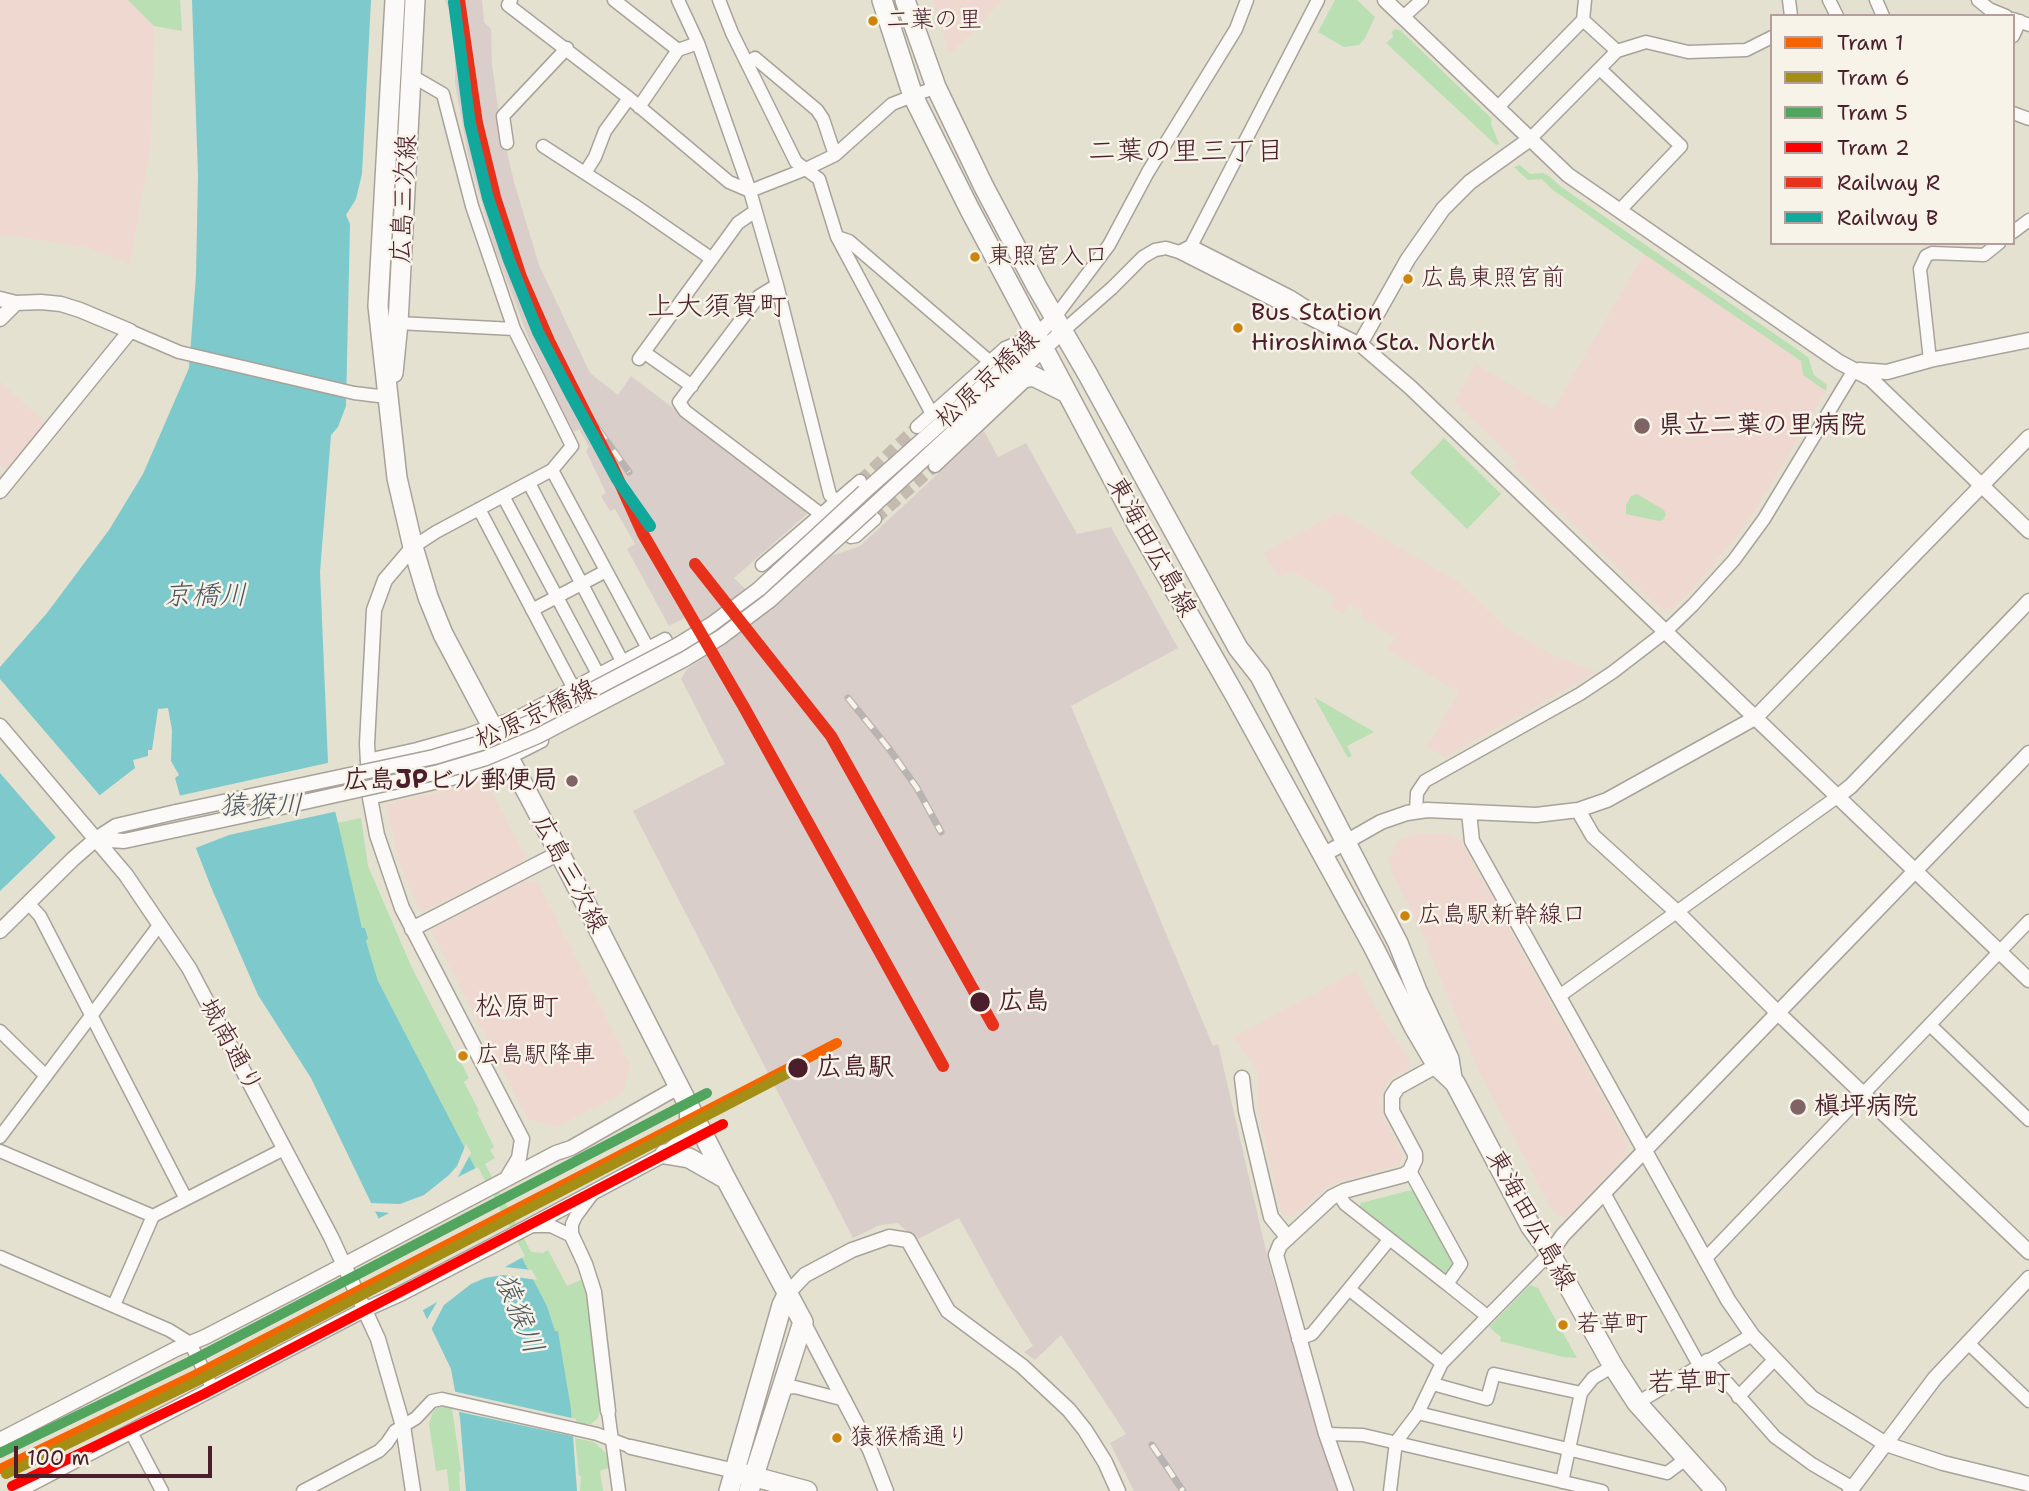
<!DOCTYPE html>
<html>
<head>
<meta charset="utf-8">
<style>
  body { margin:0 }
  #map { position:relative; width:2029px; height:1491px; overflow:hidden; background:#e4e1d1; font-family:"Shantell Sans",sans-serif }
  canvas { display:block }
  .legend { position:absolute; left:1770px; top:14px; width:245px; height:231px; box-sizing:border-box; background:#f7f3e8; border:2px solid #b29e9c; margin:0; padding:9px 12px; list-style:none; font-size:21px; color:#4a1f2b }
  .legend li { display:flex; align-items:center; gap:14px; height:35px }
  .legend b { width:35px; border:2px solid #b29e9c }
  .scale { position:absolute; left:14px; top:1446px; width:198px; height:32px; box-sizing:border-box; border:4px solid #4a1f2b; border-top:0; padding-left:9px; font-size:21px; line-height:24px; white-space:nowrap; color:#4a1f2b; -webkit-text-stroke:5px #f7f3e8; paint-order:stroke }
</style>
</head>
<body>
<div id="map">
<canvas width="2029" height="1491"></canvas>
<ul class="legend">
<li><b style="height:9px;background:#f56400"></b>Tram 1</li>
<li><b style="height:9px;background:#a48e16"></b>Tram 6</li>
<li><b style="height:9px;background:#51a55f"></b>Tram 5</li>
<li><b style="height:9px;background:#f00"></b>Tram 2</li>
<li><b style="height:9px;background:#e7311b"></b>Railway R</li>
<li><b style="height:9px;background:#13a89c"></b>Railway B</li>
</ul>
<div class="scale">100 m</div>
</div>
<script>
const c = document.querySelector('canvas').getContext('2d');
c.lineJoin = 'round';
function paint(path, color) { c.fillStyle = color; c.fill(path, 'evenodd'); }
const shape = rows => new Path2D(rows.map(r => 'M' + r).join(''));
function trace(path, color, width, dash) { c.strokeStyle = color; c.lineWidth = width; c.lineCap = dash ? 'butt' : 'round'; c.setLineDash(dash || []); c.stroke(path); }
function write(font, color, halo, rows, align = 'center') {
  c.font = font + ' "Shantell Sans","Klee One",sans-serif'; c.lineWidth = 5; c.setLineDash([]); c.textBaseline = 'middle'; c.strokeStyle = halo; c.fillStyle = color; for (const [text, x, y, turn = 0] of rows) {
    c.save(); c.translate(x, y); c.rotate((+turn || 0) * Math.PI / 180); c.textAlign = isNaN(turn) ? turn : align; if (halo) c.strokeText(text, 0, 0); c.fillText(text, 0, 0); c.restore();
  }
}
const built = shape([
  [0,0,128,0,154,26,151,144,130,264,89,248,3,234,0,237],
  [932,0,1003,0,950,54],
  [1644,254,1801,361,1803,375,1826,391,1759,504,1738,534,1692,590,1672,609,1662,609,1656,604,1513,467,1517,462,1454,402,1476,364,1553,410],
  [0,381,45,423,5,470,0,465],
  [1339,512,1458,582,1505,628,1552,655,1596,672,1445,757,1427,747,1459,692,1388,650,1395,637,1360,617,1363,611,1349,604,1343,614,1331,607,1336,596,1292,571,1279,578,1264,553],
  [485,779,525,856,522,862,426,910,418,908,400,864,386,804,433,794],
  [1419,833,1451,834,1460,840,1628,1144,1625,1155,1566,1218,1555,1215,1478,1069,1422,933,1393,874,1388,860,1398,841],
  [525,881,537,881,630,1065,623,1093,555,1127,528,1119,431,930],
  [1356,971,1379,1014,1410,1060,1407,1070,1395,1075,1386,1084,1379,1100,1384,1119,1403,1155,1399,1165,1331,1184,1292,1217,1282,1214,1281,1210,1257,1104,1258,1071,1234,1037]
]);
const industrial = shape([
  [445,0,482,0,484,22,491,29,492,64,500,122,514,182,539,265,590,373,618,395,631,376,806,509,807,514,734,578,769,612,831,556,860,546,984,431,998,457,1026,443,1077,534,1111,527,1178,648,1071,706,1213,1046,1218,1044,1270,1268,1320,1438,1340,1491,1134,1491,1110,1443,1126,1434,1061,1335,1035,1360,1024,1352,1033,1346,1002,1296,959,1218,916,1240,898,1223,880,1225,853,1238,633,811,725,764,681,679,687,669,705,657,685,618,669,626,627,549,635,544,615,509,610,511,601,496,606,493,586,451,589,447,579,429,574,432,549,384,527,334,495,249,468,155,455,83,455,25]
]);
const green = shape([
  [128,0,180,0,182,31,154,26],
  [1335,0,1357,0,1375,17,1365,38,1359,45,1344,47,1318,32],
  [1395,29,1400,30,1492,119,1491,124,1499,144,1496,145,1386,43,1393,37,1392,32],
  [1520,165,1530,174,1543,173,1549,176,1560,186,1808,357,1814,375,1827,385,1826,391,1803,375,1801,361,1644,254,1553,190,1542,179,1528,180,1514,167],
  [1444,438,1501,494,1467,529,1410,473],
  [1637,494,1664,510,1666,514,1663,520,1659,521,1626,514,1626,505,1631,496],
  [1314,697,1374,732,1347,746,1352,756,1348,758],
  [361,818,368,866,412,968,469,1078,464,1082,479,1111,477,1112,494,1147,490,1150,495,1158,485,1164,531,1252,543,1253,548,1250,567,1286,583,1279,589,1307,600,1407,598,1418,591,1424,576,1425,576,1419,572,1418,558,1332,555,1332,547,1306,378,981,366,941,368,937,365,928,362,928,337,823],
  [1411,1190,1416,1192,1454,1260,1454,1266,1449,1274,1442,1275,1359,1209,1361,1203],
  [1530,1285,1538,1288,1577,1358,1563,1357,1500,1341,1501,1337,1489,1327],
  [440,1405,452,1408,461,1471,459,1472,460,1491,449,1491,447,1469,436,1471,429,1424,433,1412],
  [575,1438,594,1442,606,1453,610,1467,600,1471,603,1491,580,1491,581,1476,579,1476]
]);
const water = shape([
  [192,0,371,0,362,174,356,199,346,215,350,224,346,406,338,427,331,435,320,572,328,763,334,806,362,928,365,928,368,938,366,941,378,981,547,1306,555,1331,558,1331,571,1409,577,1491,466,1491,460,1418,451,1369,311,1078,258,995,211,887,192,838,175,778,179,775,171,761,172,730,168,708,158,709,152,750,148,750,148,756,133,760,135,768,100,795,0,891,0,667,47,613,109,530,143,474,189,368,196,275,198,176]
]);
const pier = shape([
  [0,679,102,798,94,802,62,833,63,835,58,840,0,773],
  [332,762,338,811,229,835,193,849,178,796],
  [466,1144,471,1153,458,1177,478,1167,525,1256,505,1267,532,1270,537,1280,503,1275,485,1278,471,1284,444,1305,430,1332,425,1323,437,1302,420,1312,376,1220,389,1213,372,1211,368,1203,400,1204,424,1195,449,1175,457,1166],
  [452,1391,576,1419,576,1437,455,1411]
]);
const minorTunnel = shape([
  [860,481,917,427],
  [875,519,935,466]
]);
const minor = shape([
  [511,0,508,5,629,98,729,182,750,191,806,169,835,155,892,104,936,87],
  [614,0,678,50],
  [678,0,698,43,750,191,777,285,830,495,837,502],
  [719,0,732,33,796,162,819,179,837,237,932,414],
  [1789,0,1791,16],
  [1829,0,1837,16],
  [1876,0,1883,16],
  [1978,0,1989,9,2006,16],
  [1403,17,1422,0],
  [2013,19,2029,25],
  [1583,20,1617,51],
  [2013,36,2020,21],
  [748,62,755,58,817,110,823,119,835,155],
  [1601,70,1681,146,1620,210],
  [412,76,443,94,472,206,514,329,572,446,552,470,436,532,413,547],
  [639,107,678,50,698,43],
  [1497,108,1583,20,1585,0],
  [2013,113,2029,119],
  [1530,139,1617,51,1646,42,1688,52,1746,50,1772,37],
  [507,143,503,116,567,48],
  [543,146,634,205,712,259],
  [585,173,595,157,605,131,629,98],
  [2013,232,2029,220],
  [837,237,849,241,989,361],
  [1191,246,1291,297,1332,323],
  [1179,252,1191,246,1318,0],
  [777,285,759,296,679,402,685,411,851,537,856,536,875,519],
  [1055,317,1109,245,1148,172,1236,29,1247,0],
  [398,323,514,329],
  [130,331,179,352,354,393,387,397],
  [1063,331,1112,288,1143,257,1155,250,1166,248,1179,252,1360,344],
  [645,353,692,386],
  [639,359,738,223,754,212],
  [1930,360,1920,269,1926,256,1932,253,1984,255,1999,243],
  [917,427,1005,348,1034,336],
  [935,466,1024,382],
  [552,470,658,667],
  [529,483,622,661],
  [503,496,598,674],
  [479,509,573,687],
  [762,565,860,481],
  [532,610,606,571],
  [367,760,417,749,467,735,522,715,665,639,675,658],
  [370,798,469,775,485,770,542,741],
  [1416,811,1417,793,1425,781,1580,694,1613,672,1665,632,1693,605,1734,560,1764,519,1854,370],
  [28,903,40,916,186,1199],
  [1558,997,1837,797],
  [1930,1025,2029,1120],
  [0,1031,46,1076],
  [0,1137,160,924],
  [0,1151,153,1216],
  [1410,1171,1461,1264,1447,1284,1487,1316],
  [1338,1193,1345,1204,1447,1284],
  [1604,1193,1699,1365],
  [531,1226,551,1226,572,1236,572,1224,576,1216,593,1193],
  [0,1257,169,1330,190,1343,213,1389],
  [1705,1259,2029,921],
  [1350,1290,1442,1363],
  [114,1305,153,1216,284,1149],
  [1298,1339,1312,1334,1389,1240],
  [1968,1343,2029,1401],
  [1707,1360,1775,1437,1812,1464,1853,1488],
  [1433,1384,1487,1399,1494,1374,1581,1393,1593,1378,1613,1366],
  [780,1392,786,1388,795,1387,845,1400],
  [1738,1397,1774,1360],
  [1637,1403,1752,1335],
  [608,1411,619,1491],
  [1418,1413,1667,1473,1687,1458],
  [131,1432,162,1491],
  [1326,1434,1363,1435,1602,1491],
  [1562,1482,1581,1393],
  [303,1491,379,1451,387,1443,395,1431,416,1418,432,1401,442,1399,597,1434,631,1447],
  [1390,1491,1396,1442,1418,1413,1442,1363,1550,1253]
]);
const tertiary = shape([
  [1385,0,1568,175,1839,362,1871,379,2029,531],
  [1530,139,1470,182,1443,209,1408,259,1360,344,1410,387,2029,980],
  [0,299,16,303,41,302,61,304,80,310,130,331,0,491],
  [0,319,16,303],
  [1859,370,1887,372,1930,360,2029,340],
  [864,492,1011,361,1055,317],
  [871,508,1063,331],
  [413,547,385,580,374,610,367,744,370,798,377,835,402,908,522,1139,519,1158,507,1178],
  [0,726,126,875,189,968,226,1038,331,1237,378,1339,403,1426,413,1491],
  [1837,797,1851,786,2029,601],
  [1578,810,1593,836,1678,913,1778,1013,2029,1252],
  [1469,812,1472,841,1728,1300,1752,1335,1812,1398,1886,1444,1943,1463,2029,1484],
  [96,839,124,841,241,816],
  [1323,855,1381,822,1407,813,1427,810,1536,815,1578,810,1607,800,1755,718,2029,437],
  [412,929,559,853],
  [0,931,73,859,96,839,116,826,176,812],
  [1242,1078,1246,1111,1271,1217,1288,1238],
  [572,1236,585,1264,594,1292,608,1411],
  [1550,1253,1563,1235,2029,753],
  [788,1293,805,1275,852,1250,889,1237,908,1240,948,1311,1022,1366,1069,1410,1085,1430,1105,1462,1118,1491],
  [803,1322,870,1450,886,1491],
  [0,1440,176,1349,205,1337,300,1288,556,1153,571,1148,680,1086,687,1112,687,1131,676,1145,665,1154,494,1245,400,1294,364,1310,17,1491],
  [631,1447,735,1471],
  [1346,1491,1326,1434,1276,1255,1280,1245,1332,1197,1344,1191,1404,1175,1410,1171,1415,1160,1415,1154,1392,1111,1392,1096,1398,1087,1445,1061],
  [1850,1491,1935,1378,2029,1278]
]);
const primary = shape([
  [395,0,378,306,397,478,413,547,428,597,443,634,571,875,726,1179,803,1322,749,1491],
  [882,0,913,96,970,210,1138,526,1236,697,1373,946,1414,1027,1437,1066,1455,1083,1531,1227,1550,1253,1613,1366,1637,1403,1716,1491],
  [905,0,936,87,984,187,1037,287,1087,373,1238,648,1260,676,1398,943,1417,991,1449,1059,1452,1078],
  [393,373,398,323,415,0],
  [1003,387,1020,379,1033,376,1067,393],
  [665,1154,689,1158,726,1179],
  [744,1474,807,1491],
  [729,1491,782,1305,788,1293]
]);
const rail = shape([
  [583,408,629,472],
  [848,698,890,750,917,788,941,832],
  [1152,1445,1183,1491]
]);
const tertiaryBridge = shape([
  [176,812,434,757,481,743,531,722,678,645,712,624,759,589,864,492],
  [241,816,439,772,486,758,538,736,685,659,721,637,769,601,871,508]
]);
const rail1 = shape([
  [459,0,477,123,495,197,521,277,549,341,613,468,643,534,745,709,943,1066],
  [695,564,831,736,993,1025]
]);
const rail2 = shape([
  [454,2,470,124,488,198,509,260,538,332,571,395,617,479,650,526]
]);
const tram1 = shape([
  [0,1469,195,1375,837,1043]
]);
const tram2 = shape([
  [6,1474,197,1381,798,1068]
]);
const tram3 = shape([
  [0,1453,189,1362,707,1093]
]);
const tram4 = shape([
  [12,1486,204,1394,723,1124]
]);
const markers = [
  [873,21,6,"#cc840b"],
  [975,257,6,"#cc840b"],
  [1408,279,6,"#cc840b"],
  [1238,328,6,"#cc840b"],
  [1642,426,9,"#806365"],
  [572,781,7,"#806365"],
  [1405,916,6,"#cc840b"],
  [980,1002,11,"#4a1f2b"],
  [463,1056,6,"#cc840b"],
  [798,1068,11,"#4a1f2b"],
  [1798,1107,9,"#806365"],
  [1563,1325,6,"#cc840b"],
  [837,1438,6,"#cc840b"]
];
const busNames = [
  ["二葉の里",886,21],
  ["東照宮入口",988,257],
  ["広島東照宮前",1421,279],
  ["Bus Station",1251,314],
  ["Hiroshima Sta. North",1251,344],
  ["広島駅新幹線口",1418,916],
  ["広島駅降車",476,1056],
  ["若草町",1576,1325],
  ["猿猴橋通り",850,1438]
];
const streetNames = [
  ["広島三次線",405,199,-87],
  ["松原京橋線",988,380,-43],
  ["東海田広島線",1151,547,61],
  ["松原京橋線",536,715,-25],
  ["広島三次線",569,874,62],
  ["城南通り",230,1046,62],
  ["東海田広島線",1530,1220,61]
];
const poiNames = [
  ["県立二葉の里病院",1658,426],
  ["広島JPビル郵便局",558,781,"right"],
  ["槇坪病院",1814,1107]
];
const stopNames = [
  ["広島",998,1002],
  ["広島駅",816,1068]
];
const neighbourhoodNames = [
  ["二葉の里三丁目",1186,153],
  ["上大須賀町",717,308],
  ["松原町",517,1008],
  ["若草町",1689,1384]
];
const waterNames = [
  ["京橋川",205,597],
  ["猿猴川",261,807],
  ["猿猴川",518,1314,68]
];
paint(built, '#eed8d0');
paint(industrial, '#daceca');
paint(green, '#b9dfb2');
paint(water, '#7dc9cb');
paint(pier, '#e4e1d1');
trace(minorTunnel, '#c5bab0', 12, [12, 6]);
trace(minor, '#a9a29a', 15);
trace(tertiary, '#a9a29a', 17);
trace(primary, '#a9a29a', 22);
trace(minor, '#fbfaf8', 12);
trace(tertiary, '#fbfaf8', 14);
trace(primary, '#fbfaf8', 19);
trace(rail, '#b9b3b2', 7);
trace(rail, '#f7f3e8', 4.5, [13]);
trace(tertiaryBridge, '#a9a29a', 17, []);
trace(tertiaryBridge, '#fbfaf8', 14);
trace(rail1, '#e7311b', 12);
trace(rail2, '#13a89c', 12);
trace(tram1, '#f56400', 10);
trace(tram2, '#a48e16', 10);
trace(tram3, '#51a55f', 10);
trace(tram4, '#f00', 10);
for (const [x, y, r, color] of markers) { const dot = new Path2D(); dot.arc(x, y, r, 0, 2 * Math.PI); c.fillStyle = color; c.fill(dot); trace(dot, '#f7f3e8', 2.5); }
write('24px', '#4a1f2b', '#f7f3e8', busNames, 'left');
write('26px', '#4a1f2b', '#f7f3e8', streetNames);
write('bold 26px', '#4a1f2b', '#f7f3e8', poiNames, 'left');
write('bold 26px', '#4a1f2b', '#f7f3e8', stopNames, 'left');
write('28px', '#4a1f2b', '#f7f3e8', neighbourhoodNames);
write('italic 28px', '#4c5762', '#f7f3e8', waterNames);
</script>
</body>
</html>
